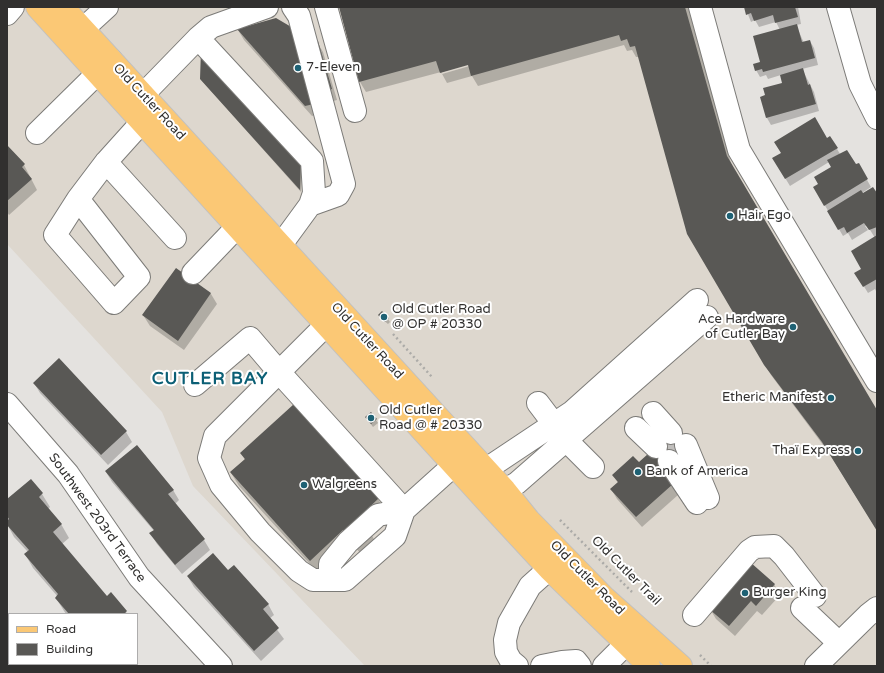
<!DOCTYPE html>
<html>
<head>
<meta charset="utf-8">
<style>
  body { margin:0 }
  #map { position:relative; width:884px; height:673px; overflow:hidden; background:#e4e2df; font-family:"Varela Round",sans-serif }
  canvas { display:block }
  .frame { position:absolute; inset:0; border:8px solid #31302f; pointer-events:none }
  .legend { position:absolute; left:8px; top:613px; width:130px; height:52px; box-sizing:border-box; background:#fff; border:1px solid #adacac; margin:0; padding:5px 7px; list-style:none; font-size:12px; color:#31302f }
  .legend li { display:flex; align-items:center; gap:8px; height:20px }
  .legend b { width:20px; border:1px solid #adacac }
</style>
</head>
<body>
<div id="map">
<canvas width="884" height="673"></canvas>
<div class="frame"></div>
<ul class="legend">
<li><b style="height:5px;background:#fbc875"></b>Road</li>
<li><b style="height:11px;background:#595855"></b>Building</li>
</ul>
</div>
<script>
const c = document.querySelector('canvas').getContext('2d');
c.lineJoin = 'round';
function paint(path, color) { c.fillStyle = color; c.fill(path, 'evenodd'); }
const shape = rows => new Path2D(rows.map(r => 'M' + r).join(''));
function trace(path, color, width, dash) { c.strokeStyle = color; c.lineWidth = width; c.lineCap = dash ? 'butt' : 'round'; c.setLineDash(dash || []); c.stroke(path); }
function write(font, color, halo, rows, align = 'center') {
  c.font = font + ' "Varela Round",sans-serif'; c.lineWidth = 4; c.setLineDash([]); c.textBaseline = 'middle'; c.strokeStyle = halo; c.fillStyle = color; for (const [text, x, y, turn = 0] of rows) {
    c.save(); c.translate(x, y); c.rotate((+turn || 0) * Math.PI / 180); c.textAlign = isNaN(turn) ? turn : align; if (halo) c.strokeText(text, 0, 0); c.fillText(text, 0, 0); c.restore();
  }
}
const built = shape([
  [7,7,701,7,732,147,877,391,877,666,365,666,193,486,162,412,7,244]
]);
const shadow = shape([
  [340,7,688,7,732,167,877,412,877,530,829,453,771,375,688,234,639,57,636,57,632,50,627,51,624,45,478,86,472,76,447,83,441,72,366,92,360,82],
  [472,63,473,65,442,74,442,72],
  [745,7,798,7,801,24,796,25,804,43,810,41,814,48,818,65,802,69,814,92,819,111,771,125,767,118,761,98,784,84,781,75,768,79,766,75,760,77,756,70,780,30,776,22,759,27,755,20,751,22],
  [238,30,317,42,323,52,337,100,317,106,319,114,312,116,244,40],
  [201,79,302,165,301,192,203,82],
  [830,137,840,154,856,166,858,164,871,187,862,193,863,195,877,195,877,293,875,289,868,293,860,280,875,238,867,225,865,226,868,230,852,240,848,233,843,236,814,187,819,184,832,167,829,162,790,186,773,158],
  [7,146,24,165,37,190,9,215,7,212],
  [176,269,211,294,217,304,184,350,150,326,143,315],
  [381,318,388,319,390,322,388,324],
  [59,360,126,432,132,442,108,465,40,393,34,383],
  [366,418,376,420,378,423,373,427],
  [688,443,672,484,678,495,642,527,617,499,611,489,618,483,613,475],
  [242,454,378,499,386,512,369,530,376,543,363,556,351,543,318,573,239,486,231,473,245,460],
  [106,472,173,490,179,500,175,504,204,540,210,550,182,574,157,544,151,534,154,531,112,482],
  [31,480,42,494,50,507,48,509,61,524,69,538,62,544,107,597,128,614,66,614,64,611,56,598,58,597,33,568,25,554,28,552,14,537,7,524,9,521,7,519,7,500],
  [228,571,268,604,274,615,269,619,284,639,261,661,194,587,188,577],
  [774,584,780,595,762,615,757,611,735,636,716,619,710,609],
  [7,629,9,631,9,664,38,664,39,666,7,666]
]);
const building = shape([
  [339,7,685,7,727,156,877,410,877,531,822,442,764,365,687,234,635,46,630,47,627,39,621,41,619,35,471,76,468,65,440,73,436,61,359,82],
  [744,7,795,7,798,17,775,23,773,15,754,21,751,13,746,15],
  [276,18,293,28,299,46,318,41,332,89,312,95,314,104,305,106,237,29],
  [797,24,802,42,810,40,815,58,763,72,762,69,755,71,753,64,760,62,753,36],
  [201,50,301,161,300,190,200,79],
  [803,68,808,85,810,84,816,104,766,118,760,97,765,95,763,88,782,83,780,75],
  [815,117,827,138,830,136,838,148,785,179,772,158,781,153,774,142],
  [7,145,25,164,22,167,32,179,7,201],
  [847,150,856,164,859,163,868,179,824,206,813,187,818,184,814,177,831,167,827,160],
  [873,187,877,193,877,227,869,230,864,223,847,233,844,227,838,230,827,211,861,190,863,193],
  [877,235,877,279,863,287,854,273,861,269,851,251],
  [176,268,211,293,178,341,142,315],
  [382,311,389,318,385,322,378,315],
  [59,358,127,431,101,455,33,383],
  [294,404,379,498,359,517,369,529,355,543,343,530,310,561,230,472,245,459,240,453],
  [371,412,377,419,371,424,365,417],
  [676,429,689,443,659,469,673,484,636,517,610,489,618,482,612,475,633,456,639,462],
  [137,445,174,490,168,494,205,539,175,565,149,533,154,530,105,471],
  [31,479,43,493,39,497,62,524,53,532,107,596,111,592,127,611,124,614,69,614,55,598,58,594,24,554,29,550,7,525,7,521,9,519,7,516,7,499],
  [213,553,228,570,234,565,269,604,263,609,279,628,254,651,187,576],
  [750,562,775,584,756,606,751,601,729,626,709,609],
  [7,627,9,630,9,664,34,664,32,666,7,666]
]);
const minorTunnel = shape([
  [661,442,676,455]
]);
const path = shape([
  [393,334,432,377],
  [560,520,632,592],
  [700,655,711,666]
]);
const minor = shape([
  [293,7,299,16,344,184,338,195,310,205],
  [326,7,355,111],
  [700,7,739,150,877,381],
  [838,7,860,84,877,118],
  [7,14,13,7],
  [83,29,107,7],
  [198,38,211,27,267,7],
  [130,108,198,38,312,161,314,193,310,205,280,246,267,259],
  [37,133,111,60],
  [106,162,175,238],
  [78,199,139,277,114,303,55,235,78,199,106,162,142,122],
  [193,273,237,227],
  [326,325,215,436,209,458,221,485,260,532,299,571,313,580,345,580,395,536,404,510,454,465],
  [195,385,250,338,279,372,404,510],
  [538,403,566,440,593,467],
  [7,404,68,474,139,577,221,666],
  [653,413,671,433],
  [636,428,656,447],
  [686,445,708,498],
  [669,461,697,503],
  [485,470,572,412,697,300],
  [505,490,517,483,707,317],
  [330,580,330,564,348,542,378,515,404,510],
  [802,608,839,643],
  [694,615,749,551,755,547,774,546,784,556,815,596],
  [517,666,511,661,506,652,505,640,509,623,530,586,549,569],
  [542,666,562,662,576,661,580,666],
  [604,666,626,644],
  [816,666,868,615,877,608]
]);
const major = shape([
  [37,7,498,514,549,569,649,666],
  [63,7,505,490,529,520,605,598,681,666]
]);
const markers = [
  [298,68,4,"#1e6174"],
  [730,216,4,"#1e6174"],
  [384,317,4,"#1e6174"],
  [793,327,4,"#1e6174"],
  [831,398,4,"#1e6174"],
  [371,418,4,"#1e6174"],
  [858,451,4,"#1e6174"],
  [638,472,4,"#1e6174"],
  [304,485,4,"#1e6174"],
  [745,593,4,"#1e6174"]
];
const poiNames = [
  ["7-Eleven",306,68],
  ["Hair Ego",738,216],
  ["Old Cutler Road",392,310],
  ["@ OP # 20330",392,325],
  ["Ace Hardware",785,320,"right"],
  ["of Cutler Bay",785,335,"right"],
  ["Etheric Manifest",823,398,"right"],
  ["Old Cutler",379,411],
  ["Road @ # 20330",379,426],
  ["Thaï Express",850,451,"right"],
  ["Bank of America",646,472],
  ["Walgreens",312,485],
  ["Burger King",753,593]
];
const streetNames = [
  ["Old Cutler Road",149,102,47],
  ["Old Cutler Road",367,341,47],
  ["Southwest 203rd Terrace",97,518,54],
  ["Old Cutler Trail",626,571,45],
  ["Old Cutler Road",587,578,45]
];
const districtNames = [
  ["CUTLER BAY",210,380]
];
paint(built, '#ddd7ce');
paint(shadow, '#0003');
paint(building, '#595855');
trace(minorTunnel, '#c0bebc', 22, [22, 11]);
trace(minor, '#7c7b78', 24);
trace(major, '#c1c1c1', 24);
trace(path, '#acaba8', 2.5, [2, 3]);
trace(minor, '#fff', 22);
trace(major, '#fbc875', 22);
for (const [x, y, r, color] of markers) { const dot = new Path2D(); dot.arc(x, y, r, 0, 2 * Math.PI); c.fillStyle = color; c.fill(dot); trace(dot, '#fff', 1.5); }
write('13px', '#31302f', '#fff', poiNames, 'left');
write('13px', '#31302f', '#fff', streetNames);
c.letterSpacing = '1px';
write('bold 17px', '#0b5f75', '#fff', districtNames);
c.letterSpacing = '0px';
</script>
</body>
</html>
